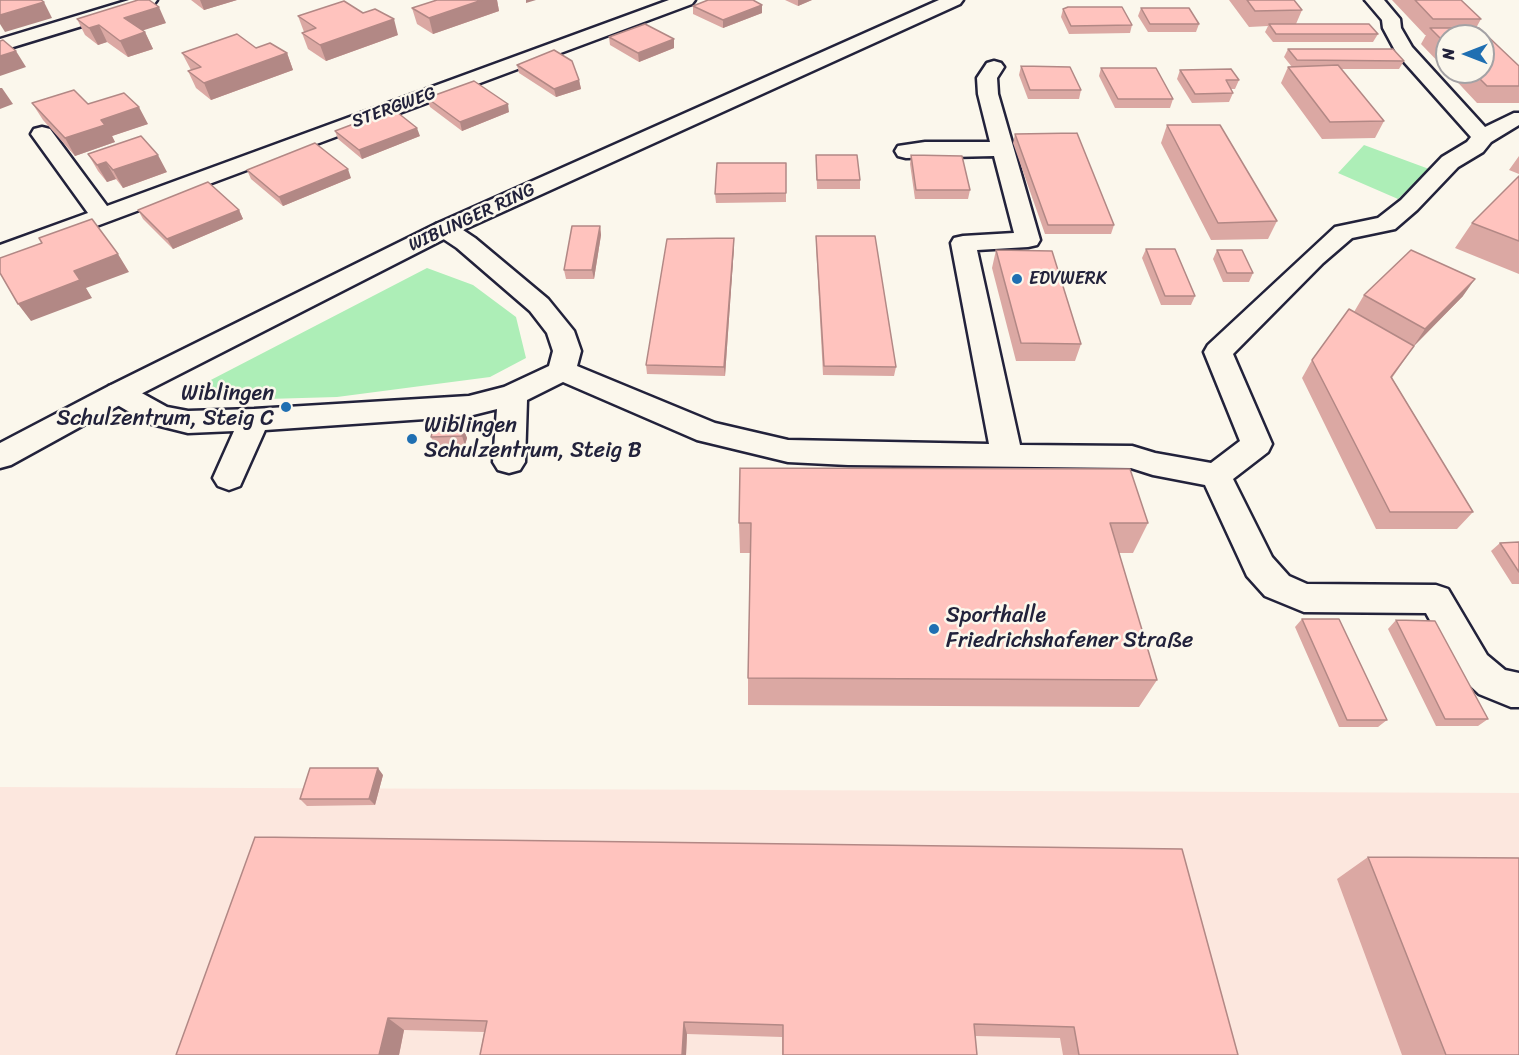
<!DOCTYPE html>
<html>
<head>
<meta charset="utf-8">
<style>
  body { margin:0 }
  #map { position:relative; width:1519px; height:1055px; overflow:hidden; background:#fbf7ec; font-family:Sriracha,sans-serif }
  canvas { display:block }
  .north { position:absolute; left:1435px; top:24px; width:60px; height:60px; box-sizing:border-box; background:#fbf7ec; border:2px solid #a4a2a5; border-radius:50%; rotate:270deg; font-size:16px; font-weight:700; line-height:24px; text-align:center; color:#22223b }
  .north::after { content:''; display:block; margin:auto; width:21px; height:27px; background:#1f6fb2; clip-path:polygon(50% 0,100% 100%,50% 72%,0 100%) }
</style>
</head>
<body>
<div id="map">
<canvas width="1519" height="1055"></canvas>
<div class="north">N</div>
</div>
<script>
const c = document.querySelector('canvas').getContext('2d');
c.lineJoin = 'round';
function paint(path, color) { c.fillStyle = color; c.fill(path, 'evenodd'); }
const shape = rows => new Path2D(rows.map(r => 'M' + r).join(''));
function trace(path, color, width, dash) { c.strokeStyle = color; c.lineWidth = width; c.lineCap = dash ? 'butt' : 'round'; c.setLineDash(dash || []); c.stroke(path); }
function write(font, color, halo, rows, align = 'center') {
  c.font = font + ' Sriracha,sans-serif'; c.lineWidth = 5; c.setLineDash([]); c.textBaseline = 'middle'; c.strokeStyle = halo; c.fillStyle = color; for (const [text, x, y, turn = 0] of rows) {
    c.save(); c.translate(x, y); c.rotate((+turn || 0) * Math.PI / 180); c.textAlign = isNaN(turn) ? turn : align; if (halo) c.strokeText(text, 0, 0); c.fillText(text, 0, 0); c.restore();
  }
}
const built = shape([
  [0,787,1519,793,1519,1055,0,1055]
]);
const green = shape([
  [1364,145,1429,169,1398,199,1338,173],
  [427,268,473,285,516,317,526,358,490,377,337,397,232,400,193,393,205,383]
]);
const minor = shape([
  [129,0,157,0,154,4,0,51,0,39,129,0],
  [669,0,695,0,692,4,0,262,0,245,88,213,31,134,34,129,42,127,50,129,107,206,669,0],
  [1365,0,1384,0,1400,19,1401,28,1412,47,1485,127,1514,113,1519,113,1519,125,1491,142,1483,152,1458,167,1417,210,1395,229,1352,238,1323,263,1233,354,1272,444,1268,452,1233,479,1272,557,1289,576,1307,584,1436,585,1448,589,1487,655,1505,670,1519,673,1519,707,1511,707,1479,694,1461,677,1426,613,1304,612,1265,596,1247,576,1205,485,1153,475,1131,468,848,465,788,462,697,440,563,382,527,400,525,462,520,470,509,473,498,470,493,462,497,409,469,416,265,430,240,486,229,490,218,486,213,478,234,431,188,433,148,423,109,400,104,393,109,386,119,383,129,386,167,407,188,411,254,409,469,396,504,387,549,366,553,351,547,333,530,311,457,248,436,234,433,229,436,224,445,222,454,224,475,238,548,299,574,331,581,351,577,366,715,423,788,440,989,444,951,243,954,238,963,236,1014,233,994,156,906,158,898,156,895,151,898,146,925,142,990,142,978,94,977,78,987,63,994,61,1001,63,1004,67,997,78,998,94,1040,240,1037,245,1028,247,977,250,1020,445,1132,446,1155,453,1211,463,1240,441,1204,352,1208,345,1335,227,1378,218,1401,200,1442,157,1467,142,1471,137,1397,54,1383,28,1382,20,1365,0]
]);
const major = shape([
  [939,0,963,0,960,4,454,234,129,400,11,465,0,468,0,443,109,386,436,224,939,0]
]);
const wall = shape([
  [191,0,237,0,204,10],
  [437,0,497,0,499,11,433,34,417,24,412,8],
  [785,0,812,0,798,6],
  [1229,0,1294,0,1302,10,1296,24,1378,34,1373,42,1273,42,1265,32,1268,26,1249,27],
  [1392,0,1461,0,1481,19,1476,28,1519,66,1519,103,1477,103,1448,72,1483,72,1447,36,1447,71,1421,44,1426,35,1425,35],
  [693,6,762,13,723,28,693,14],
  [1141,8,1199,24,1196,32,1148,32,1138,16],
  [1063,9,1132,25,1130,33,1069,34,1061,17],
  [298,16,398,35,326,61,308,49,302,33,304,32],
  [77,19,166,23,142,30,145,32,153,49,128,57,107,42,98,45,85,35],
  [609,37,674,39,674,48,639,62,610,45],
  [256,48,287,53,293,70,211,100,196,88,188,71,191,70,182,53],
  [1288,49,1404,61,1399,69,1341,69,1384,121,1375,138,1322,139,1281,83,1288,67,1292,67,1284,57],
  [517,65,579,80,581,89,556,97,519,73],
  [1021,66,1081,90,1079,99,1028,99,1019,75],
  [1101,68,1173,99,1170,108,1115,108,1099,76],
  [1180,70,1239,80,1235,89,1230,89,1233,93,1229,102,1192,103,1177,79],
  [427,98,509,112,462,131,430,107],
  [32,103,88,104,148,124,112,136,115,142,75,156,43,120],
  [1167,125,1277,221,1268,239,1211,240,1161,143],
  [335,131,420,136,362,159,338,139],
  [1015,134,1114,225,1111,234,1045,234,1013,143],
  [88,154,167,172,123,188,116,179,107,182,98,171],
  [816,155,860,180,860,189,817,189],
  [911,155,970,190,968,199,915,199,910,164],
  [1519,156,1519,174,1509,170],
  [786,163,786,202,716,203,715,194],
  [247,170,351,178,283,206,251,179],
  [1519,176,1519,274,1455,248,1472,223],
  [138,210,239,210,243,219,173,249,143,219],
  [600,226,601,235,594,279,566,279,564,270],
  [816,236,896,367,894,376,823,375,816,245],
  [734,238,734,247,725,376,647,374,646,365],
  [1146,249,1195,296,1191,305,1161,305,1142,258],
  [996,250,1081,344,1075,361,1016,361,992,268],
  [1217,250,1253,273,1249,282,1223,282,1213,259],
  [1364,295,1463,296,1414,346,1392,378,1473,512,1457,529,1376,529,1302,378,1312,360,1354,312],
  [463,428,467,438,465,445,435,447,431,437],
  [739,523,1148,523,1133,553,1119,553,1157,680,1139,707,748,705,748,678,750,553,740,553],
  [1519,542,1519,584,1512,584,1491,551,1500,543],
  [1302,619,1387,720,1378,727,1339,727,1295,627],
  [1396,620,1488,719,1478,726,1436,726,1388,629],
  [383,775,375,805,307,806,300,799],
  [1182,849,1238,1055,1063,1055,1060,1038,975,1036,977,1055,782,1055,782,1037,687,1034,686,1055,480,1055,484,1032,404,1030,399,1055,176,1055],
  [1368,857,1519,1055,1402,1055,1337,879]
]);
const shadedWall = shape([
  [200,0,237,0,204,10],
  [482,0,497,0,499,11,433,34,429,18],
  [526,0,536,0,526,3],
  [798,0,812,0,798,6],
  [44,2,52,18,5,32,0,24,0,15],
  [762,5,762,13,723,28,723,20],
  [159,7,166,23,132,34,124,18],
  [394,19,398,35,326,61,320,45],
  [99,25,107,42,98,45,89,28],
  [145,32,153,49,128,57,120,41],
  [674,39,674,48,639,62,638,53],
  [16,51,26,67,0,76,0,56],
  [287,53,293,70,211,100,204,83],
  [579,80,581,89,556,97,554,89],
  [0,88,2,88,13,104,0,109],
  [508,104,509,112,462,131,460,122],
  [139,107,148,124,112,136,115,142,75,156,65,138,101,120],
  [417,128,420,136,362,159,359,150],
  [158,155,167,172,123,188,113,170],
  [106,162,116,179,107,182,97,165],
  [348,169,351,178,283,206,279,197],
  [239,210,243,219,173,249,167,239],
  [600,226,601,235,594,279,592,270],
  [734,238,734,247,725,376,724,367],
  [118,254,129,272,86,288,92,298,31,321,18,304,74,271],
  [1475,279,1463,296,1413,347,1425,329],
  [463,428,467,438,465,445,462,436],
  [378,768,383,775,375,805,369,799],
  [388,1018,404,1030,399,1055,379,1055],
  [684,1022,687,1034,686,1055,682,1055]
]);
const building = shape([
  [0,0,41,0,44,2,0,15,0,0],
  [138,0,149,0,159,7,124,18,145,32,120,41,99,25,89,28,77,19,138,0],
  [437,0,482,0,429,18,412,8,437,0],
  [708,0,753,0,762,5,723,20,693,6,708,0],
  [1247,0,1294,0,1302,10,1255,11,1247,0],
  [1415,0,1461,0,1481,19,1433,19,1415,0],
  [344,1,363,13,375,9,394,19,320,45,302,33,316,28,298,16,344,1],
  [1068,7,1122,7,1132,25,1071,26,1063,9,1068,7],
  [1141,8,1189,8,1199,24,1150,24,1141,8],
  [645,24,674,39,638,53,609,37,645,24],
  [1269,24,1369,24,1378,34,1276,34,1269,24],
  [1430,28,1479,28,1519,66,1519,86,1487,86,1473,72,1483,72,1483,36,1447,36,1447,45,1430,28],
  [237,34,256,48,270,43,287,53,204,83,188,71,201,67,182,53,237,34],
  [3,40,16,51,0,56,0,41,3,40],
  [1288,49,1393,49,1404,61,1297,60,1288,49],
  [554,50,572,61,579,80,554,89,517,65,554,50],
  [1338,65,1384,121,1330,122,1288,67,1338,65],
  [1021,66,1070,67,1081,90,1030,90,1021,66],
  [1101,68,1156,68,1173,99,1118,99,1101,68],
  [1231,69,1239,80,1226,80,1233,93,1195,94,1180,70,1231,69],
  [474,81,508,104,460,122,427,98,474,81],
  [74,90,88,104,124,93,139,107,101,120,105,125,65,138,32,103,74,90],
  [393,109,417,128,359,150,335,131,393,109],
  [1167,125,1220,125,1277,221,1218,223,1167,125],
  [1077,133,1114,225,1048,225,1015,134,1077,133],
  [141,136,158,155,113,170,106,162,97,165,88,154,141,136],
  [315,143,348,169,279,197,247,170,315,143],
  [816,155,857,155,860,180,817,180,816,155],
  [911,155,962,156,970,190,916,190,911,155],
  [717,163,786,163,786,193,715,194,717,163],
  [1519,176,1519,241,1472,223,1519,176],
  [208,182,239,210,167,239,138,210,208,182],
  [92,219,118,254,74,271,80,280,18,304,0,273,0,258,42,243,39,238,92,219],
  [572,226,600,226,592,270,564,270,572,226],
  [816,236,875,236,896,367,824,366,816,236],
  [734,238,724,367,646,365,667,239,734,238],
  [1146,249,1175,249,1195,296,1165,296,1146,249],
  [996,250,1052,251,1081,344,1021,343,996,250],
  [1217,250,1242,250,1253,273,1227,273,1217,250],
  [1411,250,1475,279,1425,329,1364,295,1411,250],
  [1349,309,1414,346,1391,377,1473,512,1390,512,1312,360,1349,309],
  [463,428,462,436,431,437,433,430,463,428],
  [740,468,1130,469,1148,523,1110,523,1157,680,748,678,751,523,739,523,740,468],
  [1519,542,1519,572,1500,543,1519,542],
  [1302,619,1339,619,1387,720,1347,720,1302,619],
  [1396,620,1435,621,1488,719,1445,719,1396,620],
  [310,768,378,768,369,799,300,799,310,768],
  [255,837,1182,849,1238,1055,1079,1055,1074,1027,974,1024,977,1055,783,1055,783,1025,684,1022,682,1055,480,1055,487,1021,388,1018,379,1055,176,1055,255,837],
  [1368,857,1519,858,1519,1055,1446,1055,1368,857]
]);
const markers = [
  [1017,279,6,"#1f6fb2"],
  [286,407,6,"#1f6fb2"],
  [412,439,6,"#1f6fb2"],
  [934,629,6,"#1f6fb2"]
];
const farStreetnames = [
  ["STERGWEG",394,108,-20],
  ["WIBLINGER RING",472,218,-25]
];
const farPoinames = [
  ["EDVWERK",1029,279]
];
const poiNames = [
  ["Wiblingen",274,394,"right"],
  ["Schulzentrum, Steig C",274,419,"right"],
  ["Wiblingen",424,426],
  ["Schulzentrum, Steig B",424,451],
  ["Sporthalle",946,616],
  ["Friedrichshafener Straße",946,641]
];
paint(built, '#fce7de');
paint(green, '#adeeb7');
trace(minor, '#22223b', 5);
trace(major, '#22223b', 5);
paint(minor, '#fbf7ec');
paint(major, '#fbf7ec');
paint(wall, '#dba8a3');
paint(shadedWall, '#b28885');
paint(building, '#ffc3be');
trace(building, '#b28885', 1.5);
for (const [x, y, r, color] of markers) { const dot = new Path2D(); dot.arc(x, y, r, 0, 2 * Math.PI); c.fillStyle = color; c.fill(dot); trace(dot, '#fbf7ec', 2); }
write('18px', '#22223b', '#fbf7ec', farStreetnames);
write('18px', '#22223b', '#fbf7ec', farPoinames, 'left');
write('22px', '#22223b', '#fbf7ec', poiNames, 'left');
</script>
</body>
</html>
